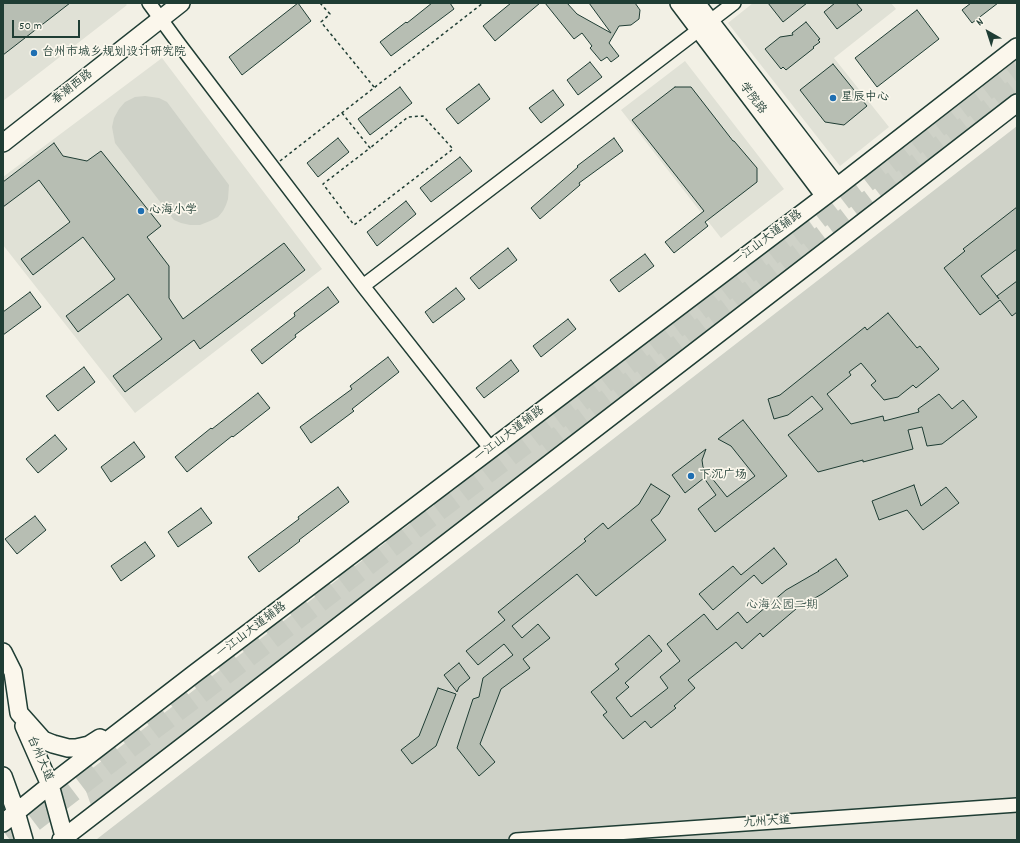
<!DOCTYPE html>
<html>
<head>
<meta charset="utf-8">
<style>
  body { margin:0 }
  #map { position:relative; width:1020px; height:843px; overflow:hidden; background:#f2f0e5; font-family:Dekko,sans-serif }
  canvas { display:block }
  .frame { position:absolute; inset:0; border:4px solid #1f3d34; pointer-events:none }
  .north { position:absolute; left:968px; top:12px; width:40px; height:40px; -webkit-text-stroke:3px #fbf7ec; paint-order:stroke; rotate:321deg; font-size:11px; font-weight:700; line-height:16px; text-align:center; color:#1f3d34 }
  .north::after { content:''; display:block; margin:auto; width:14px; height:18px; background:#1f3d34; clip-path:polygon(50% 0,100% 100%,50% 72%,0 100%) }
  .scale { position:absolute; left:12px; top:20px; width:68px; height:18px; box-sizing:border-box; border:2px solid #1f3d34; border-top:0; padding-left:5px; font-size:12px; line-height:14px; white-space:nowrap; color:#1f3d34; -webkit-text-stroke:3px #fbf7ec; paint-order:stroke }
</style>
</head>
<body>
<div id="map">
<canvas width="1020" height="843"></canvas>
<div class="frame"></div>
<div class="north">N</div>
<div class="scale">50 m</div>
</div>
<script>
const c = document.querySelector('canvas').getContext('2d');
c.lineJoin = 'round';
function paint(path, color) { c.fillStyle = color; c.fill(path, 'evenodd'); }
const shape = rows => new Path2D(rows.map(r => 'M' + r).join(''));
function trace(path, color, width, dash) { c.strokeStyle = color; c.lineWidth = width; c.lineCap = dash ? 'butt' : 'round'; c.setLineDash(dash || []); c.stroke(path); }
function write(font, color, halo, rows, align = 'center') {
  c.font = font + ' Dekko,"LXGW WenKai TC",sans-serif'; c.lineWidth = 3.5; c.setLineDash([]); c.textBaseline = 'middle'; c.strokeStyle = halo; c.fillStyle = color; for (const [text, x, y, turn = 0] of rows) {
    c.save(); c.translate(x, y); c.rotate((+turn || 0) * Math.PI / 180); c.textAlign = isNaN(turn) ? turn : align; if (halo) c.strokeText(text, 0, 0); c.fillText(text, 0, 0); c.restore();
  }
}
const built = shape([
  [3,3,125,3,127,5,3,101],
  [753,3,891,3,896,9,834,58,889,127,840,166,728,23],
  [162,58,322,269,135,413,3,245,3,177],
  [685,61,784,189,721,238,621,110]
]);
const green = shape([
  [1017,56,1017,95,885,197,867,172],
  [145,96,159,98,167,102,229,185,228,199,226,205,223,211,218,217,210,221,200,225,190,225,181,223,174,220,115,143,112,127,114,118,119,109,125,102,135,97],
  [1017,126,1017,840,97,840,97,839],
  [807,218,825,243,92,808,81,777]
]);
const building = shape([
  [3,3,70,3,3,55,3,3],
  [298,3,311,21,242,75,229,57,298,3],
  [432,3,450,3,454,9,391,56,380,42,406,22,407,23,432,3],
  [511,3,540,3,495,41,483,26,511,3],
  [545,3,567,3,577,14,611,33,589,3,635,3,640,10,639,19,631,25,619,26,609,43,619,56,611,62,607,57,601,61,590,48,592,46,582,33,574,39,545,3],
  [768,3,807,3,783,22,768,3],
  [835,3,856,3,862,10,837,29,824,12,835,3],
  [971,3,998,3,972,23,962,10,971,3],
  [917,10,939,39,877,87,855,58,917,10],
  [806,22,820,39,818,40,820,42,813,47,814,48,786,70,783,67,781,69,765,49,780,37,793,35,792,33,806,22],
  [590,62,602,77,578,95,567,80,590,62],
  [833,64,867,106,844,125,825,122,800,90,833,64],
  [479,84,490,99,458,124,446,109,479,84],
  [400,87,412,103,370,135,358,119,400,87],
  [675,87,691,87,733,141,734,141,757,168,757,182,705,222,708,226,674,253,665,242,704,211,632,120,675,87],
  [553,90,564,105,541,123,529,108,553,90],
  [338,138,349,152,318,177,307,163,338,138],
  [614,138,623,151,579,183,580,185,540,219,531,208,578,167,577,166,614,138],
  [54,143,63,156,87,161,101,151,161,226,147,237,169,266,169,298,183,319,284,243,305,270,200,349,194,340,125,392,113,376,162,339,128,294,78,332,66,316,115,279,83,237,33,275,21,259,70,222,39,180,3,207,3,182,54,143],
  [460,157,472,171,431,202,420,188,460,157],
  [406,201,416,214,377,246,367,232,406,201],
  [1017,207,1017,249,981,276,999,299,997,296,1017,281,1017,312,1012,316,1000,300,980,315,944,268,965,251,963,249,1017,207],
  [508,248,517,260,479,289,470,278,508,248],
  [645,254,654,266,619,292,610,280,645,254],
  [328,287,339,302,295,335,296,337,262,364,251,350,295,316,294,313,328,287],
  [456,288,465,299,433,323,425,312,456,288],
  [30,292,41,307,3,335,3,312,30,292],
  [888,313,917,348,920,346,939,369,916,388,913,385,898,397,884,400,871,385,876,381,861,363,849,372,851,375,827,394,851,424,883,416,884,421,919,412,918,409,939,394,952,409,963,400,977,417,942,444,927,446,922,427,908,430,913,449,863,462,863,460,818,472,788,435,823,409,812,396,788,415,774,419,768,399,780,395,865,327,867,330,888,313],
  [568,319,576,329,541,357,533,346,568,319],
  [388,357,399,372,352,409,354,411,311,443,300,427,352,389,350,386,388,357],
  [511,360,519,371,484,398,476,388,511,360],
  [84,367,95,382,58,411,46,396,84,367],
  [258,393,270,408,233,437,232,436,187,472,175,457,211,428,212,429,258,393],
  [743,420,787,476,715,532,698,509,716,495,704,478,685,493,672,475,706,449,702,460,703,467,727,497,755,476,731,446,718,439,743,420],
  [55,435,67,449,38,473,26,459,55,435],
  [134,442,145,457,111,482,101,467,134,442],
  [651,484,670,496,659,514,651,520,666,540,596,596,577,574,512,626,522,638,538,624,550,638,523,659,530,668,501,689,480,744,495,762,479,776,457,748,473,699,479,697,483,678,513,655,504,644,478,665,466,651,505,620,498,612,586,541,584,539,603,523,608,529,639,504,651,484],
  [914,485,921,506,946,487,959,503,923,530,907,510,879,520,872,501,914,485],
  [338,487,349,502,299,540,300,541,259,572,248,557,299,519,298,517,338,487],
  [201,508,212,523,178,547,168,532,201,508],
  [35,516,46,530,17,554,5,539,35,516],
  [145,542,155,556,121,581,111,566,145,542],
  [774,548,787,564,762,584,754,575,713,610,699,594,733,566,741,575,774,548],
  [836,559,848,576,822,594,804,604,803,603,763,637,760,633,742,649,736,642,688,680,695,688,674,706,676,708,651,728,645,721,623,739,603,715,607,712,591,692,619,669,615,664,649,635,662,651,625,683,629,687,616,698,631,717,668,688,660,677,680,661,667,644,704,614,717,630,738,612,747,623,786,590,819,571,818,571,836,559],
  [459,663,470,678,459,687,457,692,444,675,459,663],
  [438,688,456,694,436,746,412,764,401,750,419,736,438,688]
]);
const highwayTunnel = shape([
  [544,447,1017,87],
  [10,840,1017,67]
]);
const path = shape([
  [320,3,330,14,321,22,374,87],
  [342,113,370,148,323,184,354,225,453,149,423,116,408,117,370,148],
  [280,161,483,3]
]);
const minor = shape([
  [149,3,179,44,363,286,491,449],
  [363,286,734,3],
  [516,840,1017,805]
]);
const major = shape([
  [679,3,824,195],
  [696,3,837,187],
  [3,143,181,3],
  [3,652,13,672,19,713,43,740,53,744,68,748,76,748,89,745,100,738],
  [24,726,50,785,65,840],
  [3,776,16,812,24,840],
  [3,823,50,785,194,674,837,187,1017,47],
  [61,840,853,230,1017,103]
]);
const markers = [
  [34,53,4,"#1f6fb2"],
  [833,98,4,"#1f6fb2"],
  [141,211,4,"#1f6fb2"],
  [691,476,4,"#1f6fb2"]
];
const poiNames = [
  ["台州市城乡规划设计研究院",42,53],
  ["星辰中心",841,98],
  ["心海小学",149,211],
  ["下沉广场",699,476]
];
const streetNames = [
  ["春潮西路",73,88,-38],
  ["学院路",752,99,53],
  ["一江山大道辅路",768,239,-37],
  ["一江山大道辅路",510,435,-37],
  ["一江山大道辅路",252,631,-37],
  ["台州大道",39,759,67],
  ["九州大道",767,823,-4]
];
const parkNames = [
  ["心海公园二期",782,606]
];
paint(built, '#e0e1d6');
paint(green, '#cfd2c8');
paint(building, '#b7beb3');
trace(building, '#1f3d34', 1);
trace(highwayTunnel, '#c8ccc2', 20, [20, 10]);
trace(minor, '#1f3d34', 16);
trace(major, '#1f3d34', 20);
trace(path, '#1f3d34', 1.5, [3, 3]);
trace(minor, '#fbf7ec', 13);
trace(major, '#fbf7ec', 17);
for (const [x, y, r, color] of markers) { const dot = new Path2D(); dot.arc(x, y, r, 0, 2 * Math.PI); c.fillStyle = color; c.fill(dot); trace(dot, '#fbf7ec', 1.5); }
write('12px', '#1f3d34', '#fbf7ec', poiNames, 'left');
write('12px', '#1f3d34', '#fbf7ec', streetNames);
write('12px', '#425b52', '#fbf7ec', parkNames);
</script>
</body>
</html>
